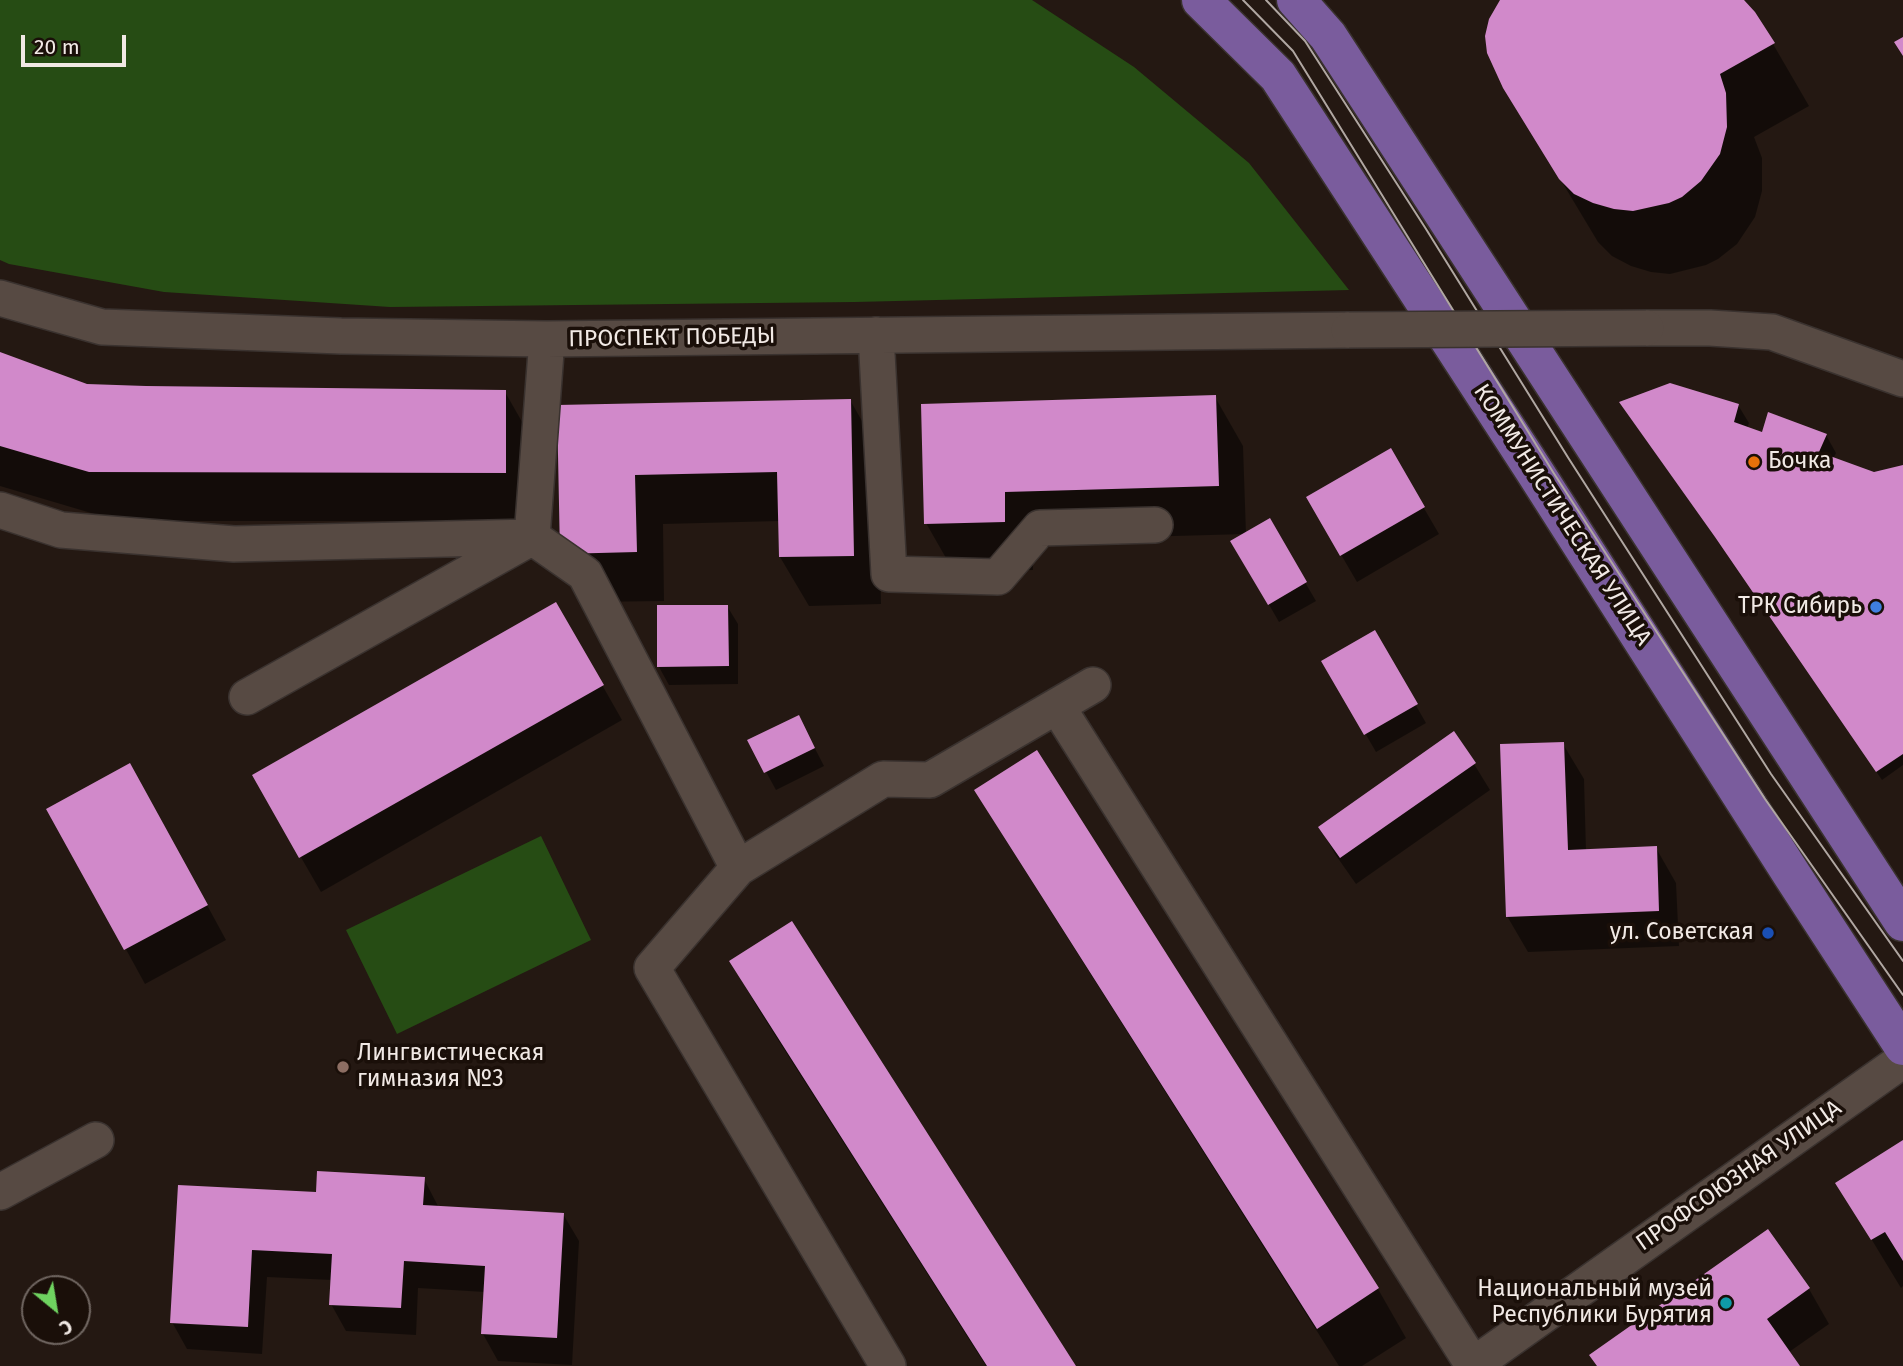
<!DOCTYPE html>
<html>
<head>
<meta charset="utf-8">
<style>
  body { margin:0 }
  #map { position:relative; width:1903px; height:1366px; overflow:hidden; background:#241812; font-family:"Fira Sans",sans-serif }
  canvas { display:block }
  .north { position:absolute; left:21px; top:1275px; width:70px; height:70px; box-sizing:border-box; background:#1a0f09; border:2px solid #706661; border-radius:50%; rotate:150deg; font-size:19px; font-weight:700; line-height:28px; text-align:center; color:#f1e9e5 }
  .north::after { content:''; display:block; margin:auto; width:24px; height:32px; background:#6fd360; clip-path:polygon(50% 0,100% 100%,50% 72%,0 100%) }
  .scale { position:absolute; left:21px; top:35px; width:105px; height:32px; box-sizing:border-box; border:4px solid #f1e9e5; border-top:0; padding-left:9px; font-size:21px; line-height:24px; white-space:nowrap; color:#f1e9e5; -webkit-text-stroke:5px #1a0f09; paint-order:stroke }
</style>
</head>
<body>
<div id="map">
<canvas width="1903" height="1366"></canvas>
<div class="north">С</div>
<div class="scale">20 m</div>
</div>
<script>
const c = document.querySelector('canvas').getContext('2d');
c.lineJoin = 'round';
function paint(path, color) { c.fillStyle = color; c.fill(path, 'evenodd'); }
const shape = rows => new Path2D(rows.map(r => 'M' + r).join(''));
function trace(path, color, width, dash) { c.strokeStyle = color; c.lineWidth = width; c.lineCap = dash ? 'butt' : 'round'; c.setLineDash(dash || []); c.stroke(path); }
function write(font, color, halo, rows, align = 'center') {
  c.font = font + ' "Fira Sans",sans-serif'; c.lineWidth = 7; c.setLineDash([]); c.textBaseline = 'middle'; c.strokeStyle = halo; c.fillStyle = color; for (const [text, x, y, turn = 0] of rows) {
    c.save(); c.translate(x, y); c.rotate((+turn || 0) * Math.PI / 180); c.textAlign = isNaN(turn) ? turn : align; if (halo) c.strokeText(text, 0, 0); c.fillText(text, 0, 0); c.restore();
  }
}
const green = shape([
  [0,0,1032,0,1134,67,1249,163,1349,290,855,302,390,307,164,292,9,264,0,260],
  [541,836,591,940,397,1034,346,930]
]);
const shadow = shape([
  [1502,0,1742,0,1773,44,1809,106,1754,137,1762,158,1762,191,1755,217,1737,244,1718,259,1706,265,1670,274,1651,272,1631,266,1612,256,1598,242,1505,87],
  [0,354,87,385,505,392,533,441,533,521,118,521,0,486],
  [1215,397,1243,446,1246,534,1032,540,1033,570,954,572,926,523],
  [850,400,878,449,881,604,809,606,780,557,780,521,663,524,664,601,590,602,558,407],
  [1622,403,1738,405,1749,423,1747,428,1764,434,1826,435,1836,453,1833,459,1874,474,1903,467,1903,765,1882,780,1728,554,1632,420],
  [1390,450,1439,534,1357,582,1308,498],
  [1269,521,1316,601,1279,622,1233,542],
  [556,604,622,720,321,892,254,776],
  [727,606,738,624,738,684,669,685,659,667],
  [1374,633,1426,723,1376,752,1324,662],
  [808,735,824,766,776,790,749,741],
  [1563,744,1584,779,1586,851,1656,848,1676,883,1679,946,1528,952,1507,916],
  [1037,753,1378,1289,1406,1338,1362,1366,1339,1366,1005,839,977,791],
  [1474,764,1490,790,1356,884,1335,854,1320,827],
  [150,800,226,940,145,984,49,809],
  [731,962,1073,1366,986,1366,759,1010],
  [1903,1142,1903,1286,1901,1288,1838,1184],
  [424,1179,439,1208,563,1214,579,1241,572,1365,498,1361,483,1334,485,1292,418,1288,416,1335,346,1331,331,1304,332,1280,267,1277,262,1354,187,1349,172,1322,180,1187,317,1194],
  [1768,1232,1809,1289,1829,1324,1789,1352,1798,1366,1598,1366]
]);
const building = shape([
  [1500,0,1744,0,1755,12,1775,43,1720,74,1726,93,1727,127,1720,154,1701,181,1682,197,1669,203,1633,211,1614,209,1593,203,1574,194,1559,179,1503,88,1487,53,1485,36,1489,19],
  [1903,37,1903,56,1894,42],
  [0,352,87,384,146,386,506,390,506,473,89,472,0,446],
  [1670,383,1739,404,1734,422,1762,432,1768,412,1827,434,1819,452,1874,472,1903,465,1903,754,1876,772,1715,537,1619,402],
  [1216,395,1219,486,1005,492,1005,522,924,524,921,404],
  [851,399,854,556,779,557,777,472,635,475,637,552,560,554,557,405],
  [1391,448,1425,507,1340,556,1306,497],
  [1270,518,1307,582,1268,605,1230,541],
  [556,602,604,685,299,858,252,775],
  [657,605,728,605,729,666,657,667],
  [1375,630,1418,704,1364,735,1321,661],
  [799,715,815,748,764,773,747,740],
  [1454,731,1476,763,1340,858,1318,827],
  [1564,742,1568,850,1657,846,1659,911,1506,917,1500,744],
  [1037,750,1379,1288,1317,1329,974,790],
  [130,763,208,905,124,950,46,809],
  [792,921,1076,1366,987,1366,729,961],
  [1903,1140,1903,1261,1885,1232,1871,1240,1835,1183],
  [317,1171,425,1177,423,1205,564,1213,557,1338,481,1334,485,1266,404,1261,401,1308,329,1305,332,1254,252,1250,248,1327,170,1323,178,1185,316,1192],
  [1768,1229,1810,1288,1767,1319,1800,1366,1597,1366,1589,1355]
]);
const minor = shape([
  [0,298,102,327,341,336,547,339,1349,330],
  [1646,328,1710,328,1772,332,1903,379],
  [876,335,889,574,998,577,1040,528,1155,525],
  [547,339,532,537,585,574,738,868],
  [0,510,61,530,234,544,532,537],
  [247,697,529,539],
  [1057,706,1473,1365],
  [0,1192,96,1140],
  [888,1366,652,968,738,868,883,779,930,780,1093,685],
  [1472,1366,1903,1060]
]);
const major = shape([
  [1201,0,1278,76,1535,472,1792,875,1903,1046],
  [1296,0,1328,36,1903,922]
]);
const tram = shape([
  [1243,0,1293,51,1553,472,1765,799,1903,995],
  [1266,0,1305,41,1426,229,1569,459,1771,774,1903,961]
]);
const minorBridge = shape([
  [1349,330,1646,328]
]);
const markers = [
  [1754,462,7,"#e8710a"],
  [1876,607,7,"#3f7fe0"],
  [1768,933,7,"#1a4fb4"],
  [343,1067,7,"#8d6e63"],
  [1726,1303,7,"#0f9aa8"]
];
const streetNames = [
  ["ПРОСПЕКТ ПОБЕДЫ",672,338,-1],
  ["КОММУНИСТИЧЕСКАЯ УЛИЦА",1562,515,57],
  ["ПРОФСОЮЗНАЯ УЛИЦА",1739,1176,-35]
];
const poiNames = [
  ["Бочка",1768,462,"left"],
  ["ТРК Сибирь",1862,607],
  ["ул. Советская",1754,933],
  ["Лингвистическая",357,1054,"left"],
  ["гимназия №3",357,1080,"left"],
  ["Национальный музей",1712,1290],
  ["Республики Бурятия",1712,1316]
];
paint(green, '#264c14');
paint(shadow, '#0007');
paint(building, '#d189ca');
trace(minor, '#3a322f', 38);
trace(major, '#3a322f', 41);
trace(minor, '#574a43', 35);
trace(major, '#7a5c9d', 38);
trace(tram, '#b0a7a2', 2);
trace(minorBridge, '#3a322f', 38, []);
trace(minorBridge, '#574a43', 35);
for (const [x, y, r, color] of markers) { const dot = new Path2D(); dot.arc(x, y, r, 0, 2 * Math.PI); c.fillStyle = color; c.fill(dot); trace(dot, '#1a0f09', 2.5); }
write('23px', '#f1e9e5', '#1a0f09', streetNames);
write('23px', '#f1e9e5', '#1a0f09', poiNames, 'right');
</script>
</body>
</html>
